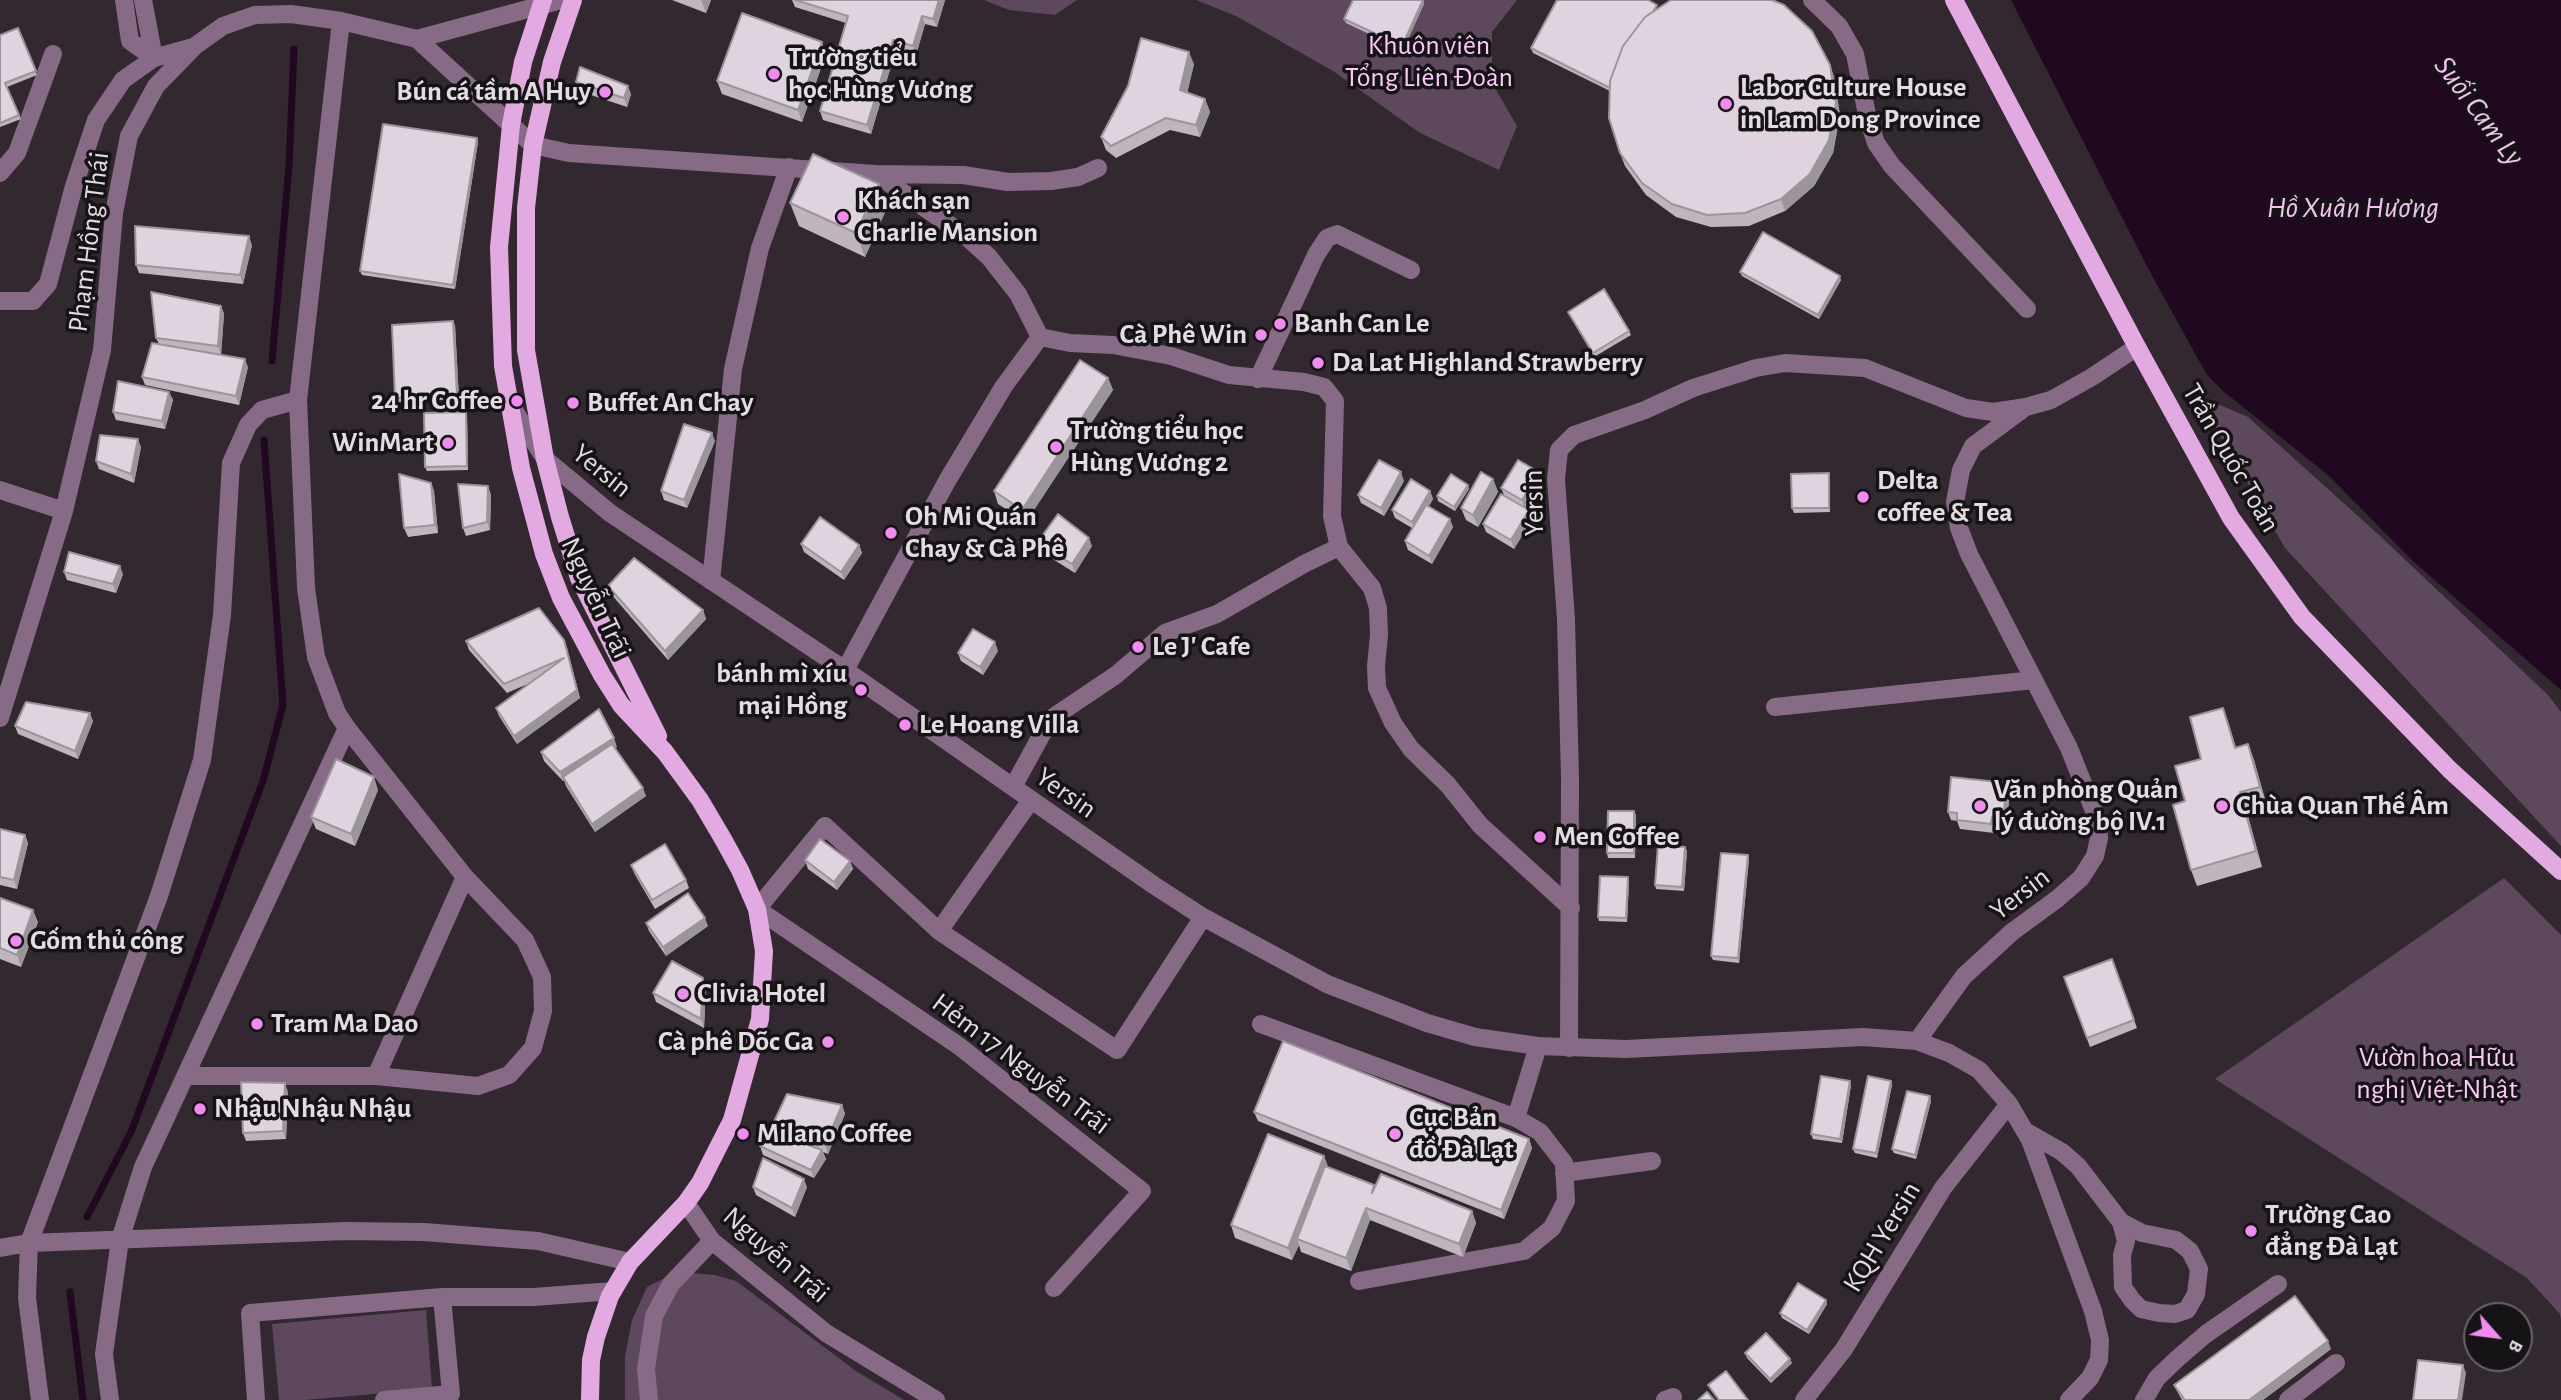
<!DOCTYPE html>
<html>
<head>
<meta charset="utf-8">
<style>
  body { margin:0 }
  #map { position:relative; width:2561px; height:1400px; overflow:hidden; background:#312830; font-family:"Alegreya Sans",sans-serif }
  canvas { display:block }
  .north { position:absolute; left:2463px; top:1302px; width:70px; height:70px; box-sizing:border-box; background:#161316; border:2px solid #686468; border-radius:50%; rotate:118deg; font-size:19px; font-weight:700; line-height:28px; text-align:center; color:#e3dde3 }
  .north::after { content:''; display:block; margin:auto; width:24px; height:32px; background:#f38af1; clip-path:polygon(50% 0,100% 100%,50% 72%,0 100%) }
</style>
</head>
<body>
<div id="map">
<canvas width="2561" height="1400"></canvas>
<div class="north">B</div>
</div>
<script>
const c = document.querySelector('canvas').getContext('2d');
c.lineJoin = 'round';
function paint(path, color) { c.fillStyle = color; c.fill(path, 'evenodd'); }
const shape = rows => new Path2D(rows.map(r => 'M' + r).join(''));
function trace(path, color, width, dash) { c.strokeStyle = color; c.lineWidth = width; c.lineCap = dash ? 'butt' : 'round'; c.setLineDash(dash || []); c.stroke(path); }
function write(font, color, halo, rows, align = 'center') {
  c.font = font + ' "Alegreya Sans",sans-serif'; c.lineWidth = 7; c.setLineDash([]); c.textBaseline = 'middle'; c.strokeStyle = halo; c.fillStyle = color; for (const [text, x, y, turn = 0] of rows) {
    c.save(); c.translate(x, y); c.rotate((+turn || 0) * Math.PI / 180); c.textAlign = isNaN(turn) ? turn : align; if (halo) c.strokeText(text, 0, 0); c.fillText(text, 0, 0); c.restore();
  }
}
const green = shape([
  [984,0,1077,0,1055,15,1009,10],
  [1196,0,1517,0,1492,32,1492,83,1517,126,1499,170,1420,133,1333,71,1236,16],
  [2197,395,2248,417,2378,534,2548,695,2561,712,2561,846,2285,548],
  [2504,878,2561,935,2561,1320,2560,1314,2527,1278,2215,1079],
  [692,1273,715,1275,736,1281,856,1371,904,1400,625,1400,625,1356,632,1320,647,1287,671,1275],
  [426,1310,432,1389,305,1400,279,1400,272,1324]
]);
const water = shape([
  [2011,0,2561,0,2561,690,2414,562,2328,475,2223,391,2207,375,2151,274]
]);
const stream = shape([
  [272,361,289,166,294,49],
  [87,1217,131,1132,263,781,283,705,264,440],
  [70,1292,83,1400]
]);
const minor = shape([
  [124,0,130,41,154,58],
  [143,0,154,58],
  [1812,0,1839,26,1855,54,1867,115,1876,143,1892,166,2027,309],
  [417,39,561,0],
  [0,173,17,153,53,54],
  [876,174,967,237,989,257,1018,294,1040,337,1070,343,1113,345,1171,356,1229,375,1304,382,1324,387,1335,401,1332,516,1339,547,1372,588,1378,608,1379,635,1376,666,1377,688,1393,723,1411,749,1448,785,1480,825,1571,908],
  [0,301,33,301,48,284,74,186,96,120,123,80,154,58,193,47],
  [1258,379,1316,255,1327,238,1337,234,1411,270],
  [510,404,545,459,610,513,845,670,1155,886,1203,917,1327,984,1427,1023,1475,1037,1538,1046,1626,1049,1863,1037,1917,1041,1949,1053,1979,1070,2009,1104,2030,1140,2093,1311,2100,1340,2099,1360,2090,1378,2069,1400],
  [0,490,64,511],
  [711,581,733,369,760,248,789,167],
  [845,670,947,481,1004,386,1040,337],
  [1775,707,2034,680],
  [0,718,64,511,102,350,114,213,129,136,156,86,195,46,223,26,255,15,291,14,341,21,417,39,533,145,569,153,876,174,963,175,1008,182,1051,181,1078,177,1098,168],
  [1013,787,1042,734,1055,716,1116,675,1165,633,1217,614,1304,564,1339,547],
  [939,931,1031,800],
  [1261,1024,1516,1118],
  [1917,1041,1964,976,2012,932,2057,899,2081,878,2095,856,2099,838,2098,821,2069,748,1969,554,1959,528,1955,502,1961,470,1973,446,2023,409],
  [1569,1048,1570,778,1566,619,1556,479,1559,450,1574,435,1645,410,1693,388,1756,368,1785,363,1865,368,1966,408,1993,412,2026,407,2051,400,2092,377,2137,347],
  [186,1076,376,1076,465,877,347,728],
  [376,1076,478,1086,509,1075,533,1048,543,1011,542,977,525,940,465,877],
  [2025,1131,2062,1152,2078,1166,2121,1222,2142,1233,2176,1240,2190,1251,2199,1269,2196,1294,2187,1310,2175,1314,2159,1313,2141,1309,2132,1300,2123,1287,2122,1255,2126,1241,2121,1222],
  [1564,1173,1652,1161],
  [686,1203,712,1241,826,1333,936,1400],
  [0,1248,29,1243,347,1231,424,1232,538,1241,630,1262],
  [1359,1281,1524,1251,1552,1228,1566,1201,1564,1163,1540,1132,1516,1118,1538,1046],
  [1054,1288,1142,1191,959,1046,757,909,825,826,939,931,1117,1050,1203,917],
  [40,1400,27,1298,29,1243,159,896,202,760,222,615,231,463,248,425,262,410,298,400,341,21],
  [110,1400,104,1354,120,1240,143,1167,347,728,337,713,316,657,306,588,298,400],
  [256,1400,250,1313,442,1297,534,1297,613,1291],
  [384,1400,451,1394,442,1297],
  [649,1400,646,1369,654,1316,671,1284,712,1241],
  [1665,1400,1673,1397],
  [1804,1400,1844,1349,1943,1188,2009,1104],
  [2144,1400,2157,1378,2178,1358,2206,1334,2278,1284],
  [2288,1400,2336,1363]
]);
const major = shape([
  [543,0,523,62,511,125,499,247,503,366,521,468,544,554,561,598,602,675,621,705,665,752,700,800,723,839,740,870,757,909,764,951,760,1019,732,1120,700,1183,686,1203,630,1262,610,1296,596,1337,591,1360,590,1400],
  [573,0,552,62,533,145,526,208,526,350,545,459,560,517,579,578,658,736],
  [1954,0,2137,347,2231,518,2302,617,2450,770,2561,871]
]);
const wall = shape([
  [672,0,711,0,706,13],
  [792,0,945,0,937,27,925,24,916,55,896,49,871,134,823,120,820,111,846,23,795,7],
  [1423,0,1424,4,1403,50,1346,23,1344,19],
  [1658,9,1830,65,1834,77,1840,115,1833,153,1814,186,1785,211,1749,226,1711,227,1676,217,1646,195,1625,166,1620,153,1610,91,1533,53,1531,48],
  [18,28,37,75,7,87,21,119,0,127,0,35],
  [826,54,802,122,722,94,717,81],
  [1194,64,1187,93,1205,99,1210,112,1200,137,1170,130,1116,158,1106,150,1101,137],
  [576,82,631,94,627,107,579,91],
  [477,138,478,142,455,289,362,275,360,271],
  [879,184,887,208,865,257,799,226,790,203],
  [252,245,243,284,139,273,136,265],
  [1740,272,1841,280,1819,319,1742,276],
  [221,306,224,314,221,355,248,367,239,405,145,385,142,377,159,344,156,338],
  [1568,312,1629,331,1631,335,1594,357],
  [455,325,459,399,397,402,395,398],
  [1108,378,1113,390,1026,522,998,504,994,491],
  [169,392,173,400,165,429,116,420,113,412],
  [466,412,467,416,468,470,427,471,425,467],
  [715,441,687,508,664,500,661,491],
  [141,447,134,483,99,469,96,461],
  [1830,477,1830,512,1794,513,1792,508],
  [1493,479,1498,492,1478,527,1466,520,1461,508],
  [1542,480,1525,508,1532,519,1514,549,1486,532,1483,524,1504,495,1501,488],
  [1404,481,1384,516,1361,503,1358,495],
  [431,483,434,491,438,533,408,537,404,528],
  [1468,485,1469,489,1455,511,1438,501,1437,496],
  [488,486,491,495,490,530,466,536,463,528],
  [1430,491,1433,499,1429,506,1453,527,1432,564,1408,550,1405,541,1412,528,1395,518,1392,510],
  [1037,543,1092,546,1075,573,1040,551],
  [801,544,859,545,862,553,844,580,804,552],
  [64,572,123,574,116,593,67,580],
  [608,586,703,610,706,619,668,660,611,594],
  [466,641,567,648,580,698,517,744,499,716,496,708,530,683,507,693,469,650],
  [998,651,983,675,961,661,958,653],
  [2223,708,2236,748,2248,744,2254,760,2266,803,2246,809,2262,867,2197,886,2191,870,2185,801],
  [93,721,78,759,18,734,15,726],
  [617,747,615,748,646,796,595,832,566,786,564,780,563,781,544,761,541,752],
  [2007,783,2010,792,2006,827,1995,825,1994,833,1960,829,1957,821,1951,820,1948,812],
  [378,790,355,846,316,829,311,817],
  [1634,811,1636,815,1635,858,1608,858,1607,853],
  [0,829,25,835,28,843,17,889,0,885],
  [1685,847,1687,851,1684,891,1656,889,1655,885],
  [1748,855,1749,859,1739,963,1713,960,1711,956],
  [805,860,850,861,853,869,837,890,808,869],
  [631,865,686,880,689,888,655,909,634,873],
  [1628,877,1629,882,1627,922,1599,921,1598,917],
  [0,898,38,922,21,967,0,959],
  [646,923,708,926,666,956,649,931],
  [2112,959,2137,1028,2090,1047,2064,977],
  [706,986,704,1028,656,1002,653,993],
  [1891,1081,1892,1085,1877,1158,1855,1153,1853,1149],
  [1851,1085,1842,1143,1813,1139,1811,1134],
  [288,1092,286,1139,246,1141,243,1133],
  [1931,1101,1916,1159,1894,1153,1892,1149],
  [842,1105,845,1114,828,1154,823,1152,826,1159,814,1178,763,1155,760,1146,773,1133,771,1128],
  [1254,1112,1529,1139,1532,1148,1504,1219,1258,1121],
  [1324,1156,1328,1167,1374,1185,1375,1187,1472,1211,1476,1223,1463,1257,1370,1220,1351,1271,1301,1252,1299,1245,1292,1260,1235,1238,1231,1225],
  [753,1187,807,1187,795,1217,756,1195],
  [1826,1300,1827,1304,1809,1334,1782,1318,1780,1313],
  [2331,1349,2263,1400,2182,1400,2178,1393,2174,1385],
  [1745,1353,1792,1363,1771,1383,1747,1358]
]);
const shadedWall = shape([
  [701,0,711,0,706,13],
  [939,0,945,0,937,27,933,19],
  [1423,0,1424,4,1403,50,1402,46],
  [922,16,925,24,916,55,913,46],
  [893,40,896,49,871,134,867,125],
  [822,42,826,54,802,122,798,110],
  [1189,52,1194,64,1185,103,1180,90],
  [1830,65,1834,77,1840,115,1833,153,1814,186,1785,211,1781,199],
  [628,86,631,94,627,107,624,98],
  [1205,99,1210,112,1200,137,1196,125],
  [477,138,478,142,455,289,453,285],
  [879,184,887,208,865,257,856,233],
  [249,236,252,245,243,284,240,275],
  [1840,276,1841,280,1819,319,1818,315],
  [221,306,224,314,221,355,218,346],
  [453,321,455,325,459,399,457,394],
  [245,359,248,367,239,405,236,396],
  [1108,378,1113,390,1026,522,1022,510],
  [169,392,173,400,165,429,162,421],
  [466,412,467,416,468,470,467,466],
  [712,433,715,441,687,508,684,500],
  [138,439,141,447,134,483,131,474],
  [1401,472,1404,481,1384,516,1381,508],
  [1539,472,1542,480,1525,509,1522,500],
  [1829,473,1830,477,1830,512,1829,508],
  [1493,479,1498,492,1478,527,1473,515],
  [431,483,434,491,438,533,435,525],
  [1468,485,1469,489,1455,511,1454,507],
  [488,486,491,495,490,530,487,522],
  [1430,491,1433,499,1415,530,1412,522],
  [1529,510,1532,519,1514,549,1511,540],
  [1450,519,1453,527,1432,564,1429,556],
  [1089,538,1092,546,1075,573,1072,564],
  [859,545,862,553,844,580,841,572],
  [120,566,123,574,116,593,113,584],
  [703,610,706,619,668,660,665,651],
  [564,640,580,698,517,744,514,736,577,690],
  [995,642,998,651,983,675,980,667],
  [2223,708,2229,724,2241,764,2235,748],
  [90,713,93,721,78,759,75,751],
  [614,738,617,747,563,781,560,772],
  [2248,744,2254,760,2266,803,2260,787],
  [374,777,378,790,355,846,351,834],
  [2007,783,2010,792,2006,827,2003,818],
  [643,788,646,796,595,832,592,824],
  [2240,792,2246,809,2262,867,2256,851],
  [1634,811,1636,815,1635,858,1634,853],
  [1992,817,1995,825,1994,833,1991,824],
  [25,835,28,843,17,889,14,880],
  [1685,847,1687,851,1684,891,1682,887],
  [1748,855,1749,859,1739,963,1738,958],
  [850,861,853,869,837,890,834,882],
  [1628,877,1629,882,1627,922,1626,918],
  [33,910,38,922,21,967,17,955],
  [705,918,708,926,666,956,663,947],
  [703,978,706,986,704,1028,701,1019],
  [1850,1081,1851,1085,1842,1143,1840,1139],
  [1891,1081,1892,1085,1877,1158,1876,1153],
  [285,1083,288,1092,286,1139,283,1131],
  [1930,1096,1931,1101,1916,1159,1915,1155],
  [842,1105,845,1114,828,1154,825,1145],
  [1529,1139,1532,1148,1504,1219,1501,1210],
  [822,1150,826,1159,814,1178,811,1170],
  [1324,1156,1329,1169,1297,1239,1299,1245,1292,1260,1288,1248],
  [804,1179,807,1187,795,1217,792,1208],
  [1366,1208,1370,1220,1351,1271,1346,1258],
  [1472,1211,1476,1223,1463,1257,1459,1244],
  [1826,1300,1827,1304,1809,1334,1807,1330],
  [2328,1341,2331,1349,2263,1400,2249,1400],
  [1790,1359,1792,1363,1771,1383,1770,1379],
  [2463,1365,2466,1373,2462,1400,2458,1400]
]);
const building = shape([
  [795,0,939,0,933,19,922,16,913,46,893,40,867,125,820,111,848,16,795,0],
  [1353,0,1423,0,1402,46,1344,19,1353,0],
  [1557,0,1648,0,1657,5,1653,12,1645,17,1623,46,1610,81,1610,88,1531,48,1557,0],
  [1671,0,1772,0,1784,5,1812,31,1830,65,1836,103,1829,140,1810,174,1781,199,1745,213,1707,215,1672,204,1642,183,1620,153,1609,118,1610,81,1623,46,1645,17,1671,0],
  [742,13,822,42,798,110,717,81,742,13],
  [18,28,36,71,5,83,19,115,0,123,0,35,18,28],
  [1141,38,1189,52,1180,90,1205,99,1196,125,1166,118,1111,146,1101,137,1128,86,1141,38],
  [580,67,628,86,624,98,576,82,580,67],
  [383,124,477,138,453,285,360,271,383,124],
  [813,154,879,184,856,233,790,203,813,154],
  [135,226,249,236,240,275,136,265,135,226],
  [1763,232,1840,276,1818,315,1740,272,1763,232],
  [1604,289,1629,331,1593,353,1568,312,1604,289],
  [151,292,221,306,218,346,156,338,151,292],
  [453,321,457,394,395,398,392,325,453,321],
  [152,343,245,359,236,396,142,377,152,343],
  [1080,360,1108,378,1022,510,994,491,1080,360],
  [118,381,169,392,162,421,113,412,118,381],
  [466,412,467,466,425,467,424,413,466,412],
  [684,424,712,433,684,500,661,491,684,424],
  [100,435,138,439,131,474,96,461,100,435],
  [1379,460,1401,472,1381,508,1358,495,1379,460],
  [1518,460,1539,472,1522,500,1501,488,1518,460],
  [1481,472,1493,479,1473,515,1461,508,1481,472],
  [1829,473,1829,508,1792,508,1791,474,1829,473],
  [399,474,431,483,435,525,404,528,399,474],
  [1451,474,1468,485,1454,507,1437,496,1451,474],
  [1411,479,1430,491,1412,522,1392,510,1411,479],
  [458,484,488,486,487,522,463,528,458,484],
  [1501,494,1529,510,1511,540,1483,524,1501,494],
  [1426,505,1450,519,1429,556,1405,541,1426,505],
  [1058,514,1089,538,1072,564,1037,543,1058,514],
  [820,517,859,545,841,572,801,544,820,517],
  [69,552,120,566,113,584,64,572,69,552],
  [634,558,703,610,665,651,608,586,634,558],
  [539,608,564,640,577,690,514,736,496,708,564,658,504,684,466,641,539,608],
  [973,629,995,642,980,667,958,653,973,629],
  [26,702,90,713,75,751,15,726,26,702],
  [2223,708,2235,748,2248,744,2260,787,2240,792,2256,851,2191,870,2173,805,2185,801,2175,766,2201,759,2190,717,2223,708],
  [599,709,614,738,560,772,541,752,599,709],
  [612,744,643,788,592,824,563,777,612,744],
  [336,759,374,777,351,834,311,817,336,759],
  [1951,777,2007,783,2003,818,1992,817,1991,824,1957,820,1957,813,1948,812,1951,777],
  [1608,811,1634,811,1634,853,1607,853,1608,811],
  [0,829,25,835,14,880,0,877,0,829],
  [820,839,850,861,834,882,805,860,820,839],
  [665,844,686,880,652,900,631,865,665,844],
  [1658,845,1685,847,1682,887,1655,885,1658,845],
  [1721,853,1748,855,1738,958,1711,956,1721,853],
  [1600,876,1628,877,1626,918,1598,917,1600,876],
  [688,893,705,918,663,947,646,923,688,893],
  [0,898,33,910,17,955,0,948,0,898],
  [2112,959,2134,1020,2087,1038,2064,977,2112,959],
  [672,961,703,978,701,1019,653,993,672,961],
  [1283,1041,1529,1139,1501,1210,1254,1112,1283,1041],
  [1821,1076,1850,1081,1840,1139,1811,1134,1821,1076],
  [1868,1076,1891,1081,1876,1153,1853,1149,1868,1076],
  [241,1082,285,1083,283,1131,243,1133,241,1082],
  [1907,1091,1930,1096,1915,1155,1892,1149,1907,1091],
  [787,1094,842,1105,825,1145,771,1128,787,1094],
  [774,1132,822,1150,811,1170,760,1146,774,1132],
  [1268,1134,1324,1156,1288,1248,1231,1225,1268,1134],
  [763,1158,804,1179,792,1208,753,1187,763,1158],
  [1325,1166,1374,1185,1372,1193,1381,1174,1472,1211,1459,1244,1366,1208,1346,1258,1297,1239,1325,1166],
  [1798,1283,1826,1300,1807,1330,1780,1313,1798,1283],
  [2295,1296,2328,1341,2249,1400,2185,1400,2174,1385,2295,1296],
  [1766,1333,1790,1359,1770,1379,1745,1353,1766,1333],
  [2418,1360,2463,1365,2458,1400,2413,1400,2418,1360],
  [1726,1371,1748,1400,1719,1400,1708,1385,1726,1371],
  [1707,1392,1714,1400,1698,1400,1707,1392]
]);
const markers = [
  [774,74,7,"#f38af1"],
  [605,92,7,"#f38af1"],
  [1726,104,7,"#f38af1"],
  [843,217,7,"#f38af1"],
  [1280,324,7,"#f38af1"],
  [1261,335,7,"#f38af1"],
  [1318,363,7,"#f38af1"],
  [517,401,7,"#f38af1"],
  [573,403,7,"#f38af1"],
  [448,443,7,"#f38af1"],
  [1056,447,7,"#f38af1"],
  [1863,497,7,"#f38af1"],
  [891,533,7,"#f38af1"],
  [1138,647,7,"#f38af1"],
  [861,690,7,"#f38af1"],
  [905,725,7,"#f38af1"],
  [1980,806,7,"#f38af1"],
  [2222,806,7,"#f38af1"],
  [1540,837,7,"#f38af1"],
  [16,941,7,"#f38af1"],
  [683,994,7,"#f38af1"],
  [257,1024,7,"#f38af1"],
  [828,1042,7,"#f38af1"],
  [200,1109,7,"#f38af1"],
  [743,1134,7,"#f38af1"],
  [1395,1134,7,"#f38af1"],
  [2251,1231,7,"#f38af1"]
];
const parkNames = [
  ["Khuôn viên",1429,46],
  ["Tổng Liên Đoàn",1429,78],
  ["Vườn hoa Hữu",2437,1058],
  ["nghị Việt-Nhật",2437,1090]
];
const poiNames = [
  ["Trường tiểu",788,58],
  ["học Hùng Vương",788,90],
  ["Labor Culture House",1740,88],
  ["in Lam Dong Province",1740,120],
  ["Bún cá tầm A Huy",591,92,"right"],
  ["Khách sạn",857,201],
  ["Charlie Mansion",857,233],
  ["Banh Can Le",1294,324],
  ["Cà Phê Win",1247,335,"right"],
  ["Da Lat Highland Strawberry",1332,363],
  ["24 hr Coffee",503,401,"right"],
  ["Buffet An Chay",587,403],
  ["Trường tiểu học",1070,431],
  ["Hùng Vương 2",1070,463],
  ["WinMart",434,443,"right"],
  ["Delta",1877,481],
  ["coffee & Tea",1877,513],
  ["Oh Mi Quán",905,517],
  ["Chay & Cà Phê",905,549],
  ["Le J' Cafe",1152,647],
  ["bánh mì xíu",847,674,"right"],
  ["mại Hồng",847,706,"right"],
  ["Le Hoang Villa",919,725],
  ["Văn phòng Quản",1994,790],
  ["lý đường bộ IV.1",1994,822],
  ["Chùa Quan Thế Âm",2236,806],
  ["Men Coffee",1554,837],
  ["Gốm thủ công",30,941],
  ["Clivia Hotel",697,994],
  ["Tram Ma Dao",271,1024],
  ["Cà phê Dõc Ga",814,1042,"right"],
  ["Nhậu Nhậu Nhậu",214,1109],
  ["Cục Bản",1409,1118],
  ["đồ Đà Lạt",1409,1150],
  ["Milano Coffee",757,1134],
  ["Trường Cao",2265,1215],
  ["đẳng Đà Lạt",2265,1247]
];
const streetNames = [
  ["Phạm Hồng Thái",89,242,-83],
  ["Trần Quốc Toản",2231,458,60],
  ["Yersin",602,471,39],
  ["Yersin",1534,503,-91],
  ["Nguyễn Trãi",596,598,65],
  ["Yersin",1066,793,35],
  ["Yersin",2020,894,-38],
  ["Hẻm 17 Nguyễn Trãi",1021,1064,37],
  ["KQH Yersin",1882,1237,-59],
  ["Nguyễn Trãi",776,1255,41]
];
const waterNames = [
  ["Suối Cam Ly",2479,111,53],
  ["Hồ Xuân Hương",2353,208]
];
paint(green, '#5e485d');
paint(water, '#200820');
trace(stream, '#200820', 7);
trace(minor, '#876b86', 18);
trace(major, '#e3a9e1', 18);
paint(wall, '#bfb5bf');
paint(shadedWall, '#9b949b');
paint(building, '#ded3de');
trace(building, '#9b949b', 2);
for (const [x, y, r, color] of markers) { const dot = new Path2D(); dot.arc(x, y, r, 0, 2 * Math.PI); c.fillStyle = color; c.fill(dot); trace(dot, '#161316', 2.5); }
write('28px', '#fec9fb', '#161316', parkNames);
write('bold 28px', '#e3dde3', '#161316', poiNames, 'left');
write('28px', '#e3dde3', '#161316', streetNames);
write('italic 30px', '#f5c1f3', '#161316', waterNames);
</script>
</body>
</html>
